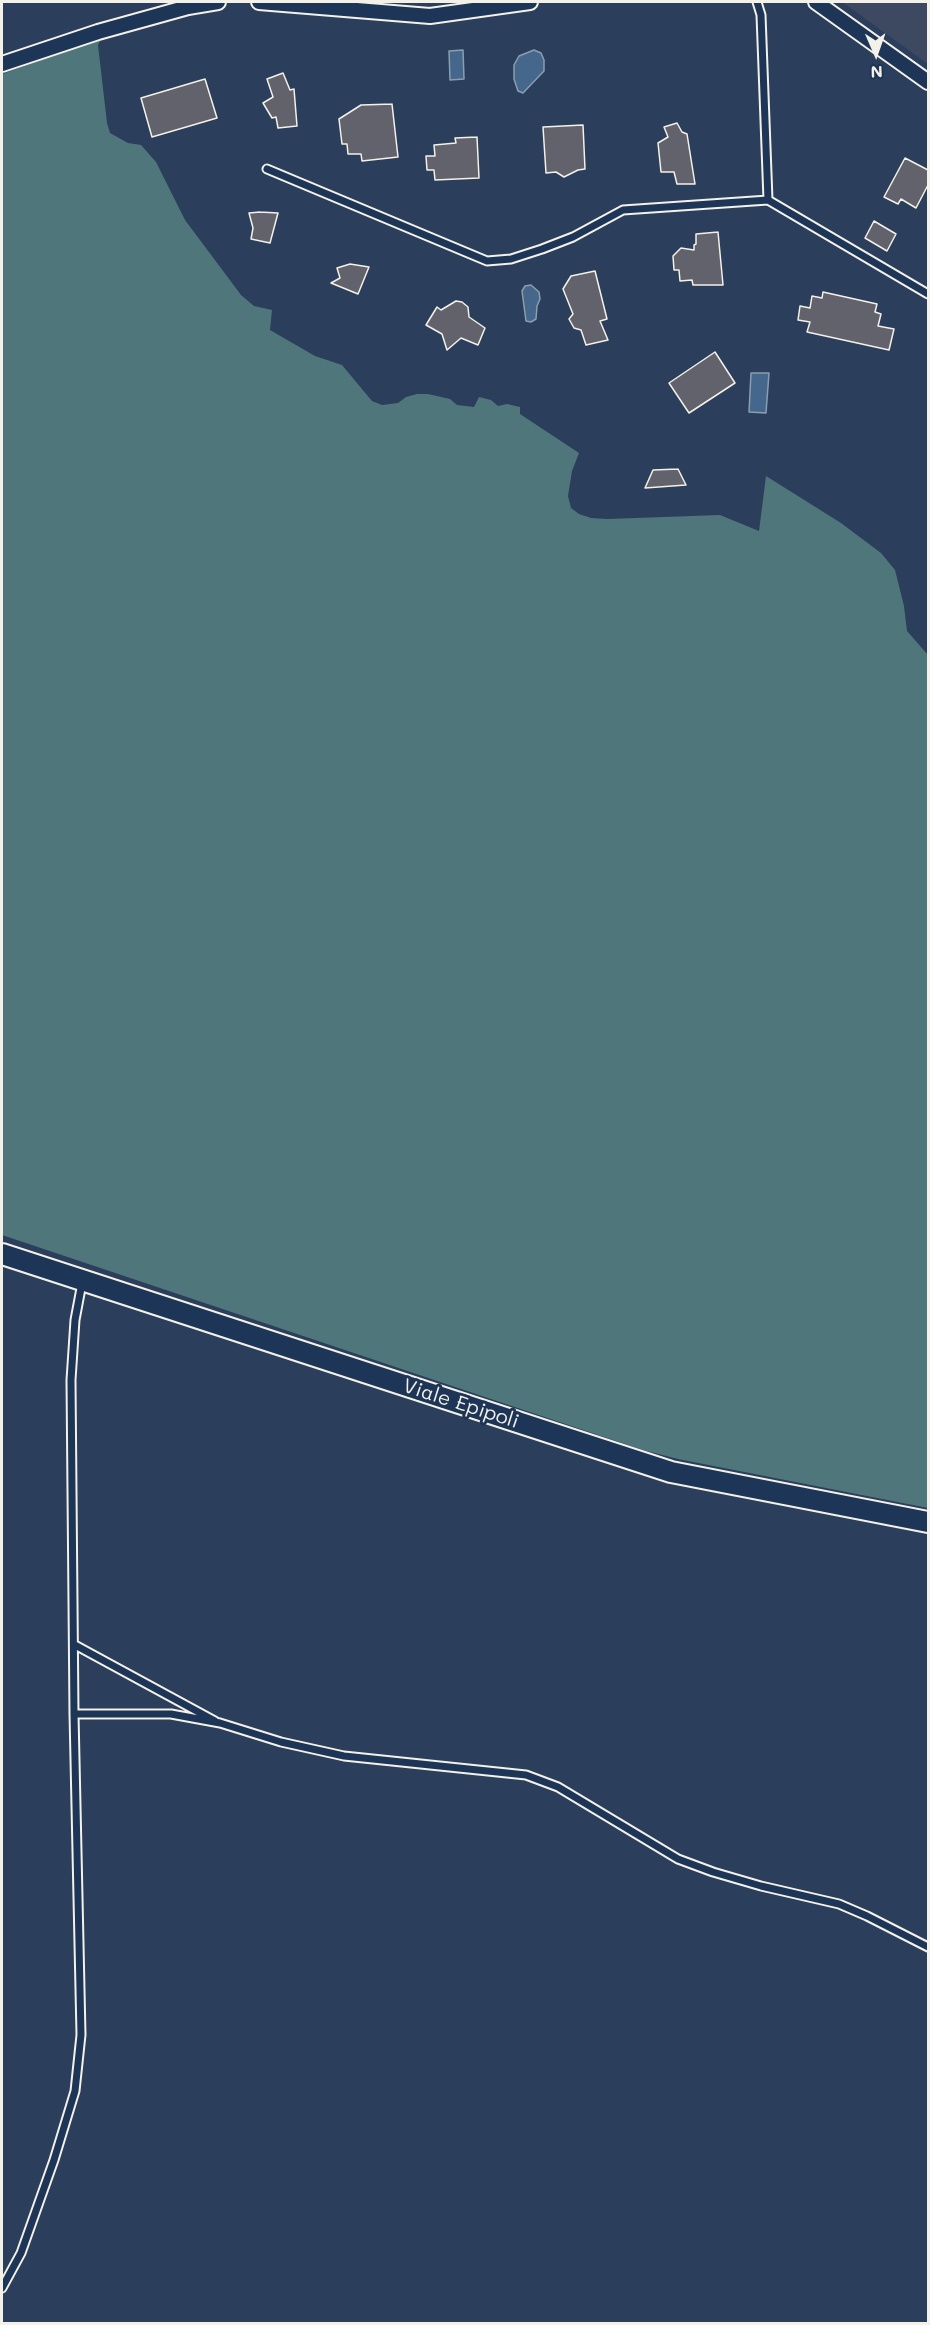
<!DOCTYPE html>
<html>
<head>
<meta charset="utf-8">
<style>
  body { margin:0 }
  #map { position:relative; width:930px; height:2325px; overflow:hidden; background:#2b3e5b; font-family:Mali,sans-serif }
  canvas { display:block }
  .frame { position:absolute; inset:0; border:3px solid #f4f1e8; pointer-events:none }
  .north { position:absolute; left:846px; top:24px; width:60px; height:60px; -webkit-text-stroke:4px #1d3557; paint-order:stroke; rotate:178deg; font-size:16px; font-weight:700; line-height:24px; text-align:center; color:#f4f1e8 }
  .north::after { content:''; display:block; margin:auto; width:21px; height:27px; background:#f4f1e8; clip-path:polygon(50% 0,100% 100%,50% 72%,0 100%) }
</style>
</head>
<body>
<div id="map">
<canvas width="930" height="2325"></canvas>
<div class="frame"></div>
<div class="north">N</div>
</div>
<script>
const c = document.querySelector('canvas').getContext('2d');
c.lineJoin = 'round';
function paint(path, color) { c.fillStyle = color; c.fill(path, 'evenodd'); }
const shape = rows => new Path2D(rows.map(r => 'M' + r).join(''));
function trace(path, color, width, dash) { c.strokeStyle = color; c.lineWidth = width; c.lineCap = dash ? 'butt' : 'round'; c.setLineDash(dash || []); c.stroke(path); }
function write(font, color, halo, rows, align = 'center') {
  c.font = font + ' Mali,sans-serif'; c.lineWidth = 6; c.setLineDash([]); c.textBaseline = 'middle'; c.strokeStyle = halo; c.fillStyle = color; for (const [text, x, y, turn = 0] of rows) {
    c.save(); c.translate(x, y); c.rotate((+turn || 0) * Math.PI / 180); c.textAlign = isNaN(turn) ? turn : align; if (halo) c.strokeText(text, 0, 0); c.fillText(text, 0, 0); c.restore();
  }
}
const built = shape([
  [842,2,928,2,928,64]
]);
const green = shape([
  [101,39,98,45,107,123,110,133,128,143,141,145,156,162,185,220,241,295,254,306,272,310,270,330,315,356,342,365,372,401,382,405,398,403,406,397,417,394,428,394,450,399,457,405,474,407,479,397,491,400,498,406,507,404,520,407,520,414,579,453,572,471,568,496,571,508,579,514,591,518,607,519,720,515,759,531,766,476,841,523,881,553,895,570,904,606,907,631,928,655,928,1508,678,1459,643,1450,2,1235,2,74]
]);
const water = shape([
  [463,50,464,79,450,80,449,51,463,50],
  [534,50,541,53,544,60,544,71,523,93,518,91,514,79,514,65,519,56,534,50],
  [531,285,539,292,540,299,537,306,536,319,531,322,526,321,522,291,525,286,531,285],
  [751,373,769,373,766,413,749,412,751,373]
]);
const building = shape([
  [283,73,290,90,294,89,297,126,278,128,276,117,272,118,263,103,273,97,267,79,283,73],
  [205,79,217,118,152,137,141,98,205,79],
  [392,104,398,157,362,161,361,154,348,154,347,144,342,144,339,119,361,105,392,104],
  [677,123,682,132,687,134,695,184,677,184,674,172,661,172,658,143,668,137,664,127,677,123],
  [583,125,585,169,578,170,564,177,556,172,546,173,543,127,583,125],
  [477,137,479,178,435,180,434,170,427,170,426,156,435,156,434,145,456,143,455,138,477,137],
  [905,158,928,170,928,185,916,208,901,199,898,204,884,197,905,158],
  [260,212,278,213,270,243,251,239,253,228,249,213,260,212],
  [874,221,896,234,887,251,865,238,874,221],
  [718,232,723,285,693,285,692,280,680,281,679,270,674,270,673,256,681,248,694,250,694,245,696,244,696,234,718,232],
  [350,264,369,267,358,294,331,283,340,278,337,268,350,264],
  [595,271,607,319,600,321,608,340,586,345,581,330,574,328,569,319,573,314,563,289,571,276,595,271],
  [823,292,877,304,875,312,881,314,878,326,894,329,889,350,807,332,810,322,798,320,800,306,810,308,812,296,822,298,823,292],
  [456,301,462,302,468,307,469,317,485,328,478,345,461,338,447,350,442,334,426,325,437,307,441,310,456,301],
  [715,352,735,383,689,413,669,383,715,352],
  [678,469,686,485,645,488,653,470,678,469]
]);
const lane = shape([
  [267,169,487,261,511,259,542,249,573,237,623,210,768,200,761,15,757,2],
  [768,200,928,294],
  [75,1645,215,1721],
  [74,1714,171,1714,220,1723,281,1742,344,1756,526,1775,558,1787,678,1859,713,1872,761,1886,839,1904,867,1916,928,1947],
  [2,2288,21,2253,54,2160,75,2091,81,2035,74,1714,71,1380,75,1320,82,1283]
]);
const street = shape([
  [259,2,430,16,530,2],
  [816,2,928,82],
  [2,64,98,32,188,7,218,2]
]);
const secondary = shape([
  [2,1254,671,1472,928,1522]
]);
const streetNames = [
  ["Viale Epipoli",461,1404,18]
];
paint(built, '#3c4960');
paint(green, '#4f767a');
paint(water, '#45678b');
trace(water, '#8b9eb0', 1.5);
paint(building, '#62626c');
trace(building, '#f4f1e8', 1.5);
trace(lane, '#f4f1e8', 11);
trace(street, '#f4f1e8', 18);
trace(secondary, '#f4f1e8', 24);
trace(lane, '#1d3557', 7);
trace(street, '#1d3557', 14);
trace(secondary, '#1d3557', 20);
write('20px', '#f4f1e8', '#1d3557', streetNames);
</script>
</body>
</html>
